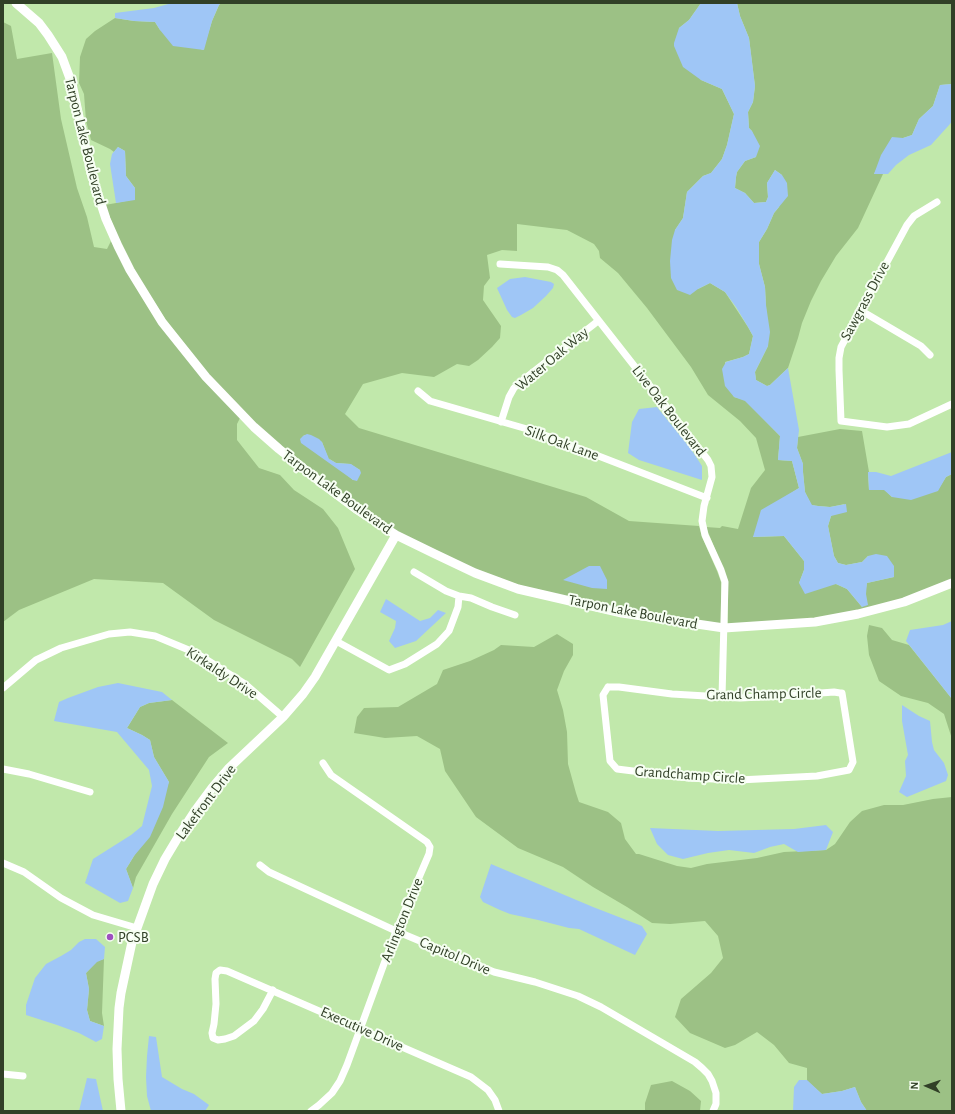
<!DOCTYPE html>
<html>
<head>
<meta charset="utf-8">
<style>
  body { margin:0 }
  #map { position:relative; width:955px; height:1114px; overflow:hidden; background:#c1e8ab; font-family:"Alegreya Sans",sans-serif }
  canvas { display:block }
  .frame { position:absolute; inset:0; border:4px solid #314027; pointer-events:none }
  .north { position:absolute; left:907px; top:1066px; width:40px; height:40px; -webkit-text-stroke:3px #f6fef2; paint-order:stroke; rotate:272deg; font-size:11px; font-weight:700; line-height:16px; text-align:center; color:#314027 }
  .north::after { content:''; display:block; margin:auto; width:14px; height:18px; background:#314027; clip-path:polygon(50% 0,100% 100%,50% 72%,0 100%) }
</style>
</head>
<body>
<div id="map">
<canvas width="955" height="1114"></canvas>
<div class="frame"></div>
<div class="north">N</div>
</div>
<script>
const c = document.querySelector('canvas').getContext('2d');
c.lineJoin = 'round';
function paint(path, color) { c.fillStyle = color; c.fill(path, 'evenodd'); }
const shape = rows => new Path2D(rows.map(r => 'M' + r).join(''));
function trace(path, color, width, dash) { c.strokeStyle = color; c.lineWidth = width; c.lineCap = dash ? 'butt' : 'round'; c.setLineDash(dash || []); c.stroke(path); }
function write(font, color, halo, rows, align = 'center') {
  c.font = font + ' "Alegreya Sans",sans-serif'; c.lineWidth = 4; c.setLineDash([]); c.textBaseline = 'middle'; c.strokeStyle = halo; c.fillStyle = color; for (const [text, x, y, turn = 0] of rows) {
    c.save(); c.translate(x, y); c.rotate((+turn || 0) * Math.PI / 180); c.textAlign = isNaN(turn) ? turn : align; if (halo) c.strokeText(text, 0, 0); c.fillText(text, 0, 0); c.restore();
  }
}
const green = shape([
  [221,3,701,3,689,20,679,28,701,80,722,89,734,114,727,145,722,159,711,173,703,176,687,192,683,218,675,230,698,289,710,283,725,292,748,327,753,336,749,354,743,357,725,362,734,397,745,400,780,436,778,460,792,461,799,488,779,501,753,537,784,536,804,561,804,570,799,583,836,584,847,589,862,607,867,583,894,577,868,556,862,562,846,565,838,563,834,556,828,526,831,516,845,504,830,507,818,506,811,505,805,492,803,472,803,464,797,448,798,437,840,429,862,431,869,472,868,472,869,490,885,490,892,497,937,491,946,477,952,474,952,579,903,599,857,611,815,619,728,625,728,581,706,527,720,528,722,526,738,529,751,488,765,470,756,438,740,421,708,395,691,367,647,308,618,273,600,258,599,251,594,244,567,230,517,224,517,251,502,250,487,255,490,278,484,286,483,300,501,326,500,338,492,347,478,360,469,366,457,364,434,377,402,373,363,384,345,414,359,428,586,497,629,521,699,526,702,537,717,571,721,582,721,625,623,610,519,585,477,570,398,532,359,507,327,483,256,425,209,375,166,320,133,269,121,245,105,205,116,203,135,199,135,188,126,176,125,151,118,147,114,152,110,149,91,140,86,121,84,94,79,83,80,57,86,39,95,31,115,18,134,21,155,22,160,30,203,50,212,21,219,5],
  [305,435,322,442,328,458,336,463,350,464,360,470,353,480,303,436],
  [737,3,952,3,952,84,940,85,933,106,919,119,912,135,903,138,892,138,874,174,883,174,858,228,836,256,821,281,811,301,802,323,798,338,788,368,770,385,767,386,756,380,755,372,768,346,765,287,759,264,759,242,767,229,774,213,779,207,782,175,775,170,767,183,768,197,766,202,754,203,745,193,735,188,736,177,737,172,745,161,756,157,752,131,749,128,748,112,753,102,755,86,749,38,740,16],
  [3,22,11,26,17,59,52,53,61,119,77,188,87,217,94,247,107,249,111,241,127,272,240,418,237,424,237,440,259,468,280,475,294,490,323,509,338,528,345,545,355,569,300,667,292,659,214,620,163,583,94,579,19,610,3,622],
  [869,625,882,628,892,640,909,645,952,699,952,739,944,714,928,703,901,696,879,681,869,655,867,636],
  [557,634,573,644,573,655,564,671,557,690,563,710,567,732,568,764,576,793,579,802,608,812,621,823,625,839,636,854,639,854,677,866,691,868,707,864,757,858,784,852,826,850,835,844,850,822,862,811,884,805,903,805,933,799,952,797,952,1111,867,1111,861,1102,855,1087,842,1091,822,1094,807,1081,807,1068,789,1063,774,1045,757,1032,735,1045,725,1048,690,1033,675,1017,681,999,711,973,723,958,718,936,705,921,670,924,652,923,627,907,593,887,563,867,518,848,476,817,445,771,440,749,417,736,385,738,354,733,357,717,364,708,398,707,437,684,443,670,470,661,494,650,501,645,534,647],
  [172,700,228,743,209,757,172,814,136,877,133,888,126,869,134,856,169,782,154,757,150,740,142,735,127,728,140,707,149,703],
  [104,959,102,1013,104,1026,90,1021,87,1010,89,989,86,973,97,961],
  [672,1081,690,1091,701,1101,700,1111,645,1111,645,1103,651,1085]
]);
const water = shape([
  [172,3,221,3,219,5,212,21,204,50,173,46,160,30,155,22,134,21,115,18,115,13,154,8],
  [701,3,737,3,740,16,749,38,755,86,753,102,748,112,749,128,752,131,760,146,756,157,745,161,737,172,736,177,735,188,745,193,754,203,766,202,768,197,767,183,775,170,782,175,787,183,788,196,774,213,767,229,759,242,759,264,765,287,766,305,770,332,768,346,755,372,756,380,767,386,770,385,788,368,799,430,797,448,803,464,803,472,805,492,812,505,818,506,830,507,846,504,847,512,831,516,828,526,834,556,838,563,846,565,862,562,868,556,876,554,887,556,894,566,894,577,867,583,866,594,868,605,862,607,847,589,836,584,805,594,799,583,804,570,804,561,784,536,753,537,761,510,799,488,792,461,778,460,780,436,745,401,734,397,725,386,722,369,726,362,743,357,749,354,753,336,748,327,736,307,725,292,710,283,698,289,690,295,677,290,671,278,670,261,672,240,675,230,683,218,687,192,703,176,711,173,722,159,727,145,734,114,722,89,701,80,683,67,674,46,674,43,679,28,689,20],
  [952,84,952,121,950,124,931,145,909,155,896,165,888,174,874,174,881,155,892,137,903,138,912,135,919,119,933,106,940,85],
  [118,147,125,151,126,176,135,188,135,200,116,203,110,164,112,154],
  [525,277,551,282,554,284,553,288,546,296,533,308,521,315,515,318,512,317,507,310,497,288,510,279],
  [657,407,691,449,702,466,702,480,639,460,628,453,632,422,639,409],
  [307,434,311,435,319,439,322,442,329,459,336,463,351,464,360,470,361,473,357,481,353,480,301,443,300,439,303,436],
  [952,452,952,474,946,477,938,491,911,500,892,497,884,490,869,490,868,472,876,472,891,476],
  [589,566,600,566,607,580,607,589,592,588,563,580],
  [386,599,420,621,430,618,438,610,446,613,416,641,395,648,389,641,395,628,396,621,380,612],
  [952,621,952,699,906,641,910,630,943,625],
  [118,683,162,692,172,700,149,703,140,707,127,728,142,735,150,740,154,757,169,782,163,807,150,837,134,856,126,869,133,888,128,901,120,903,85,883,93,859,131,835,142,826,152,786,149,770,117,732,54,721,59,702,68,698,98,687],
  [902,705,919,716,930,721,932,742,934,750,944,763,948,775,946,781,907,797,899,792,906,776,905,761,908,755,902,721],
  [826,825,833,832,826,850,798,852,784,844,770,847,754,853,729,850,708,853,683,859,668,855,657,844,650,828,718,831,794,829],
  [491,864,593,907,642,926,647,934,635,955,579,929,569,928,538,920,510,914,500,910,483,902,480,897],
  [85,939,96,939,105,947,104,959,97,962,86,973,89,989,87,1010,90,1021,104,1026,102,1039,96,1042,79,1033,57,1025,26,1015,26,1005,35,978,46,964,61,956,71,950,79,942],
  [149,1036,156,1037,162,1077,182,1089,194,1094,209,1105,205,1111,151,1111,147,1096,146,1077,147,1056],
  [87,1078,96,1079,103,1111,79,1111],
  [799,1080,807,1080,822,1094,842,1091,855,1087,861,1102,867,1111,793,1111,794,1087]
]);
const street = shape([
  [937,202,914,216,907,225,841,347,839,358,839,370,841,421,887,427,909,424,952,404],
  [500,264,548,267,557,270,563,275,708,460,711,466,712,477,704,506,702,521,705,535,721,570,725,582,722,697],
  [860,310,921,346,930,355],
  [418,391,430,401,534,431,707,498],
  [501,422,509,397,514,388,523,380,598,321],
  [414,572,446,591,459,596],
  [336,641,389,670,405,664,437,644,449,631,458,607,459,596,471,598,492,607,515,615],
  [608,687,619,687,672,694,740,698,781,696,834,692,840,693,842,693,853,762,849,770,817,776,739,780,689,778,617,769,610,761,603,695,608,687],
  [3,688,36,660,61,648,109,634,130,632,155,636,196,653,245,684,283,717],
  [3,769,29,774,90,792],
  [3,863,24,872,61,898,93,915,137,928],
  [260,865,269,872,396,931,494,972,535,982,578,996,601,1007,695,1062,702,1068,708,1074,712,1081,716,1093,716,1104,713,1111],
  [273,990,263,1009,254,1021,234,1036,225,1039,218,1040,213,1038,212,1033,214,1024,216,1004,215,979,216,973,220,970,227,971,471,1077,488,1090,495,1100,499,1111],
  [3,1074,23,1076],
  [311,1111,319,1105,332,1093,340,1081,347,1065,396,931,429,854,430,847,427,842,331,775,323,763]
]);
const secondary = shape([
  [16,3,39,23,48,35,62,57,72,84,91,173,106,219,118,246,130,270,162,322,206,377,254,427,279,449,324,485,356,509,396,535,435,554,475,573,518,589,622,613,724,628,815,622,858,614,904,602,952,583],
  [121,1111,118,1079,117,1049,119,1008,121,993,132,942,153,884,165,859,180,834,195,811,212,788,229,768,283,717,303,694,315,677,396,535]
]);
const markers = [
  [110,937,4,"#9e4fc0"]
];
const streetNames = [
  ["Tarpon Lake Boulevard",85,141,76],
  ["Sawgrass Drive",865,301,-62],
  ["Water Oak Way",552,359,-40],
  ["Live Oak Boulevard",669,411,52],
  ["Silk Oak Lane",562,443,20],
  ["Tarpon Lake Boulevard",337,492,36],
  ["Tarpon Lake Boulevard",633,612,11],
  ["Kirkaldy Drive",222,673,33],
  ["Grand Champ Circle",764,694,-1],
  ["Grandchamp Circle",690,775,4],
  ["Lakefront Drive",206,802,-53],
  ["Arlington Drive",402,920,-68],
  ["Capitol Drive",455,956,23],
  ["Executive Drive",362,1029,24]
];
const poiNames = [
  ["PCSB",118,937]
];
paint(green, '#9cc185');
paint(water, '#9fc6f6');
trace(street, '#fff', 7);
trace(secondary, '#fff', 9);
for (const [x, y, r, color] of markers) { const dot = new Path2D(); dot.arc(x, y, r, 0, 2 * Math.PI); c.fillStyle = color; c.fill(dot); trace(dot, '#f6fef2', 1.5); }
write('15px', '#314027', '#f6fef2', streetNames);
write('15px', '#314027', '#f6fef2', poiNames, 'left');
</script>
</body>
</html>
